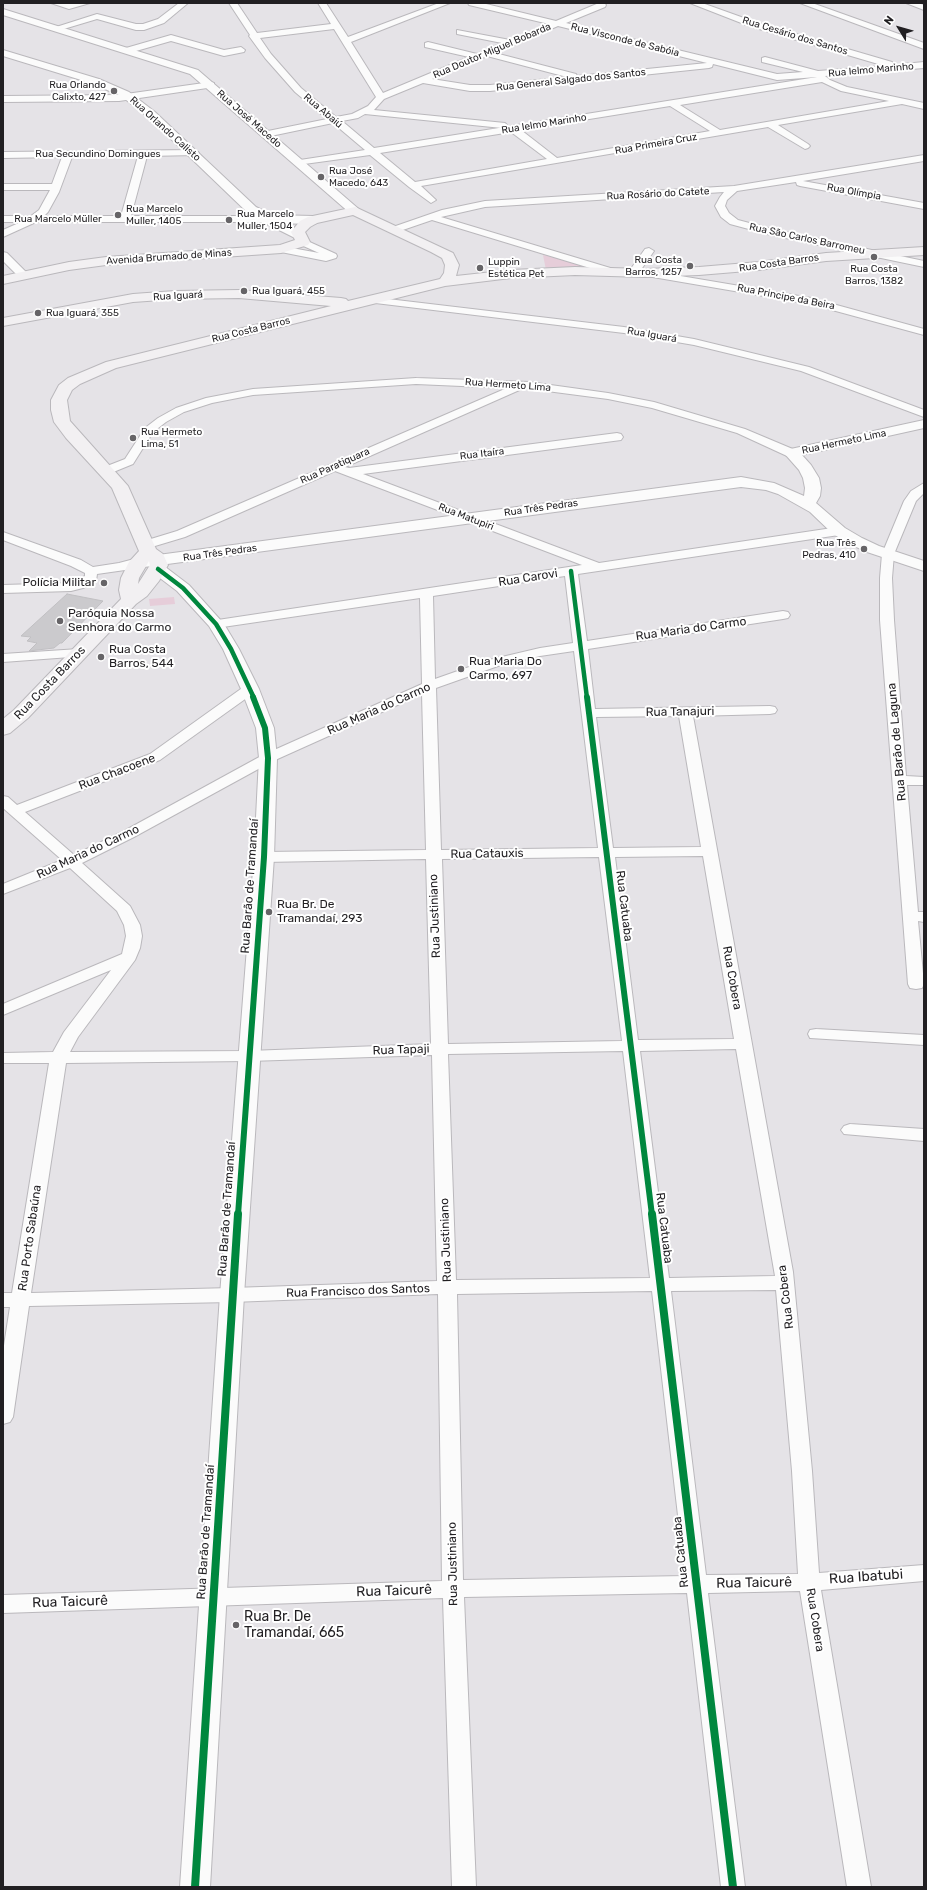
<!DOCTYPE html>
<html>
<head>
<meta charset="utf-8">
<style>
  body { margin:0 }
  #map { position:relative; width:927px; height:1890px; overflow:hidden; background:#e5e3e7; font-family:Rubik,sans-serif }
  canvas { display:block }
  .frame { position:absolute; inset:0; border:4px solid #211f22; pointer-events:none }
  .north { position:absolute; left:879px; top:8px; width:40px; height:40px; -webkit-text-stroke:3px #fff; paint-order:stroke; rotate:307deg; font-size:11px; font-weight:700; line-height:16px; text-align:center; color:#211f22 }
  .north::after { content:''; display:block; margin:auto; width:14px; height:18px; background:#211f22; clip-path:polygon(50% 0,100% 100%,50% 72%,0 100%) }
</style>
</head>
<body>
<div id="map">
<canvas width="927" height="1890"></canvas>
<div class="frame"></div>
<div class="north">N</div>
</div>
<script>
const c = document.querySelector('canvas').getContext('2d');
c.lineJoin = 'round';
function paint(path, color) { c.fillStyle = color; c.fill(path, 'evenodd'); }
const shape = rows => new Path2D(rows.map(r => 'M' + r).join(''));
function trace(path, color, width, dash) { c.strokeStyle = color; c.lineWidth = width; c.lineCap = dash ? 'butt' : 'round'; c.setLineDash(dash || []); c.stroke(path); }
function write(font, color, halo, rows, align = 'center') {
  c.font = font + ' Rubik,sans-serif'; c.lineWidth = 4; c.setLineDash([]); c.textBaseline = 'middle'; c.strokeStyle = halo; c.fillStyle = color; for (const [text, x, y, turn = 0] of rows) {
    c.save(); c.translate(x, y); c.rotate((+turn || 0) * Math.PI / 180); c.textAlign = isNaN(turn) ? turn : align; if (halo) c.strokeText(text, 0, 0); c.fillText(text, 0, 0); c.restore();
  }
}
const green = shape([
  [543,255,597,268,546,270],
  [174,597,175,604,150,606,149,599]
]);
const building = shape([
  [67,594,103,601,62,643,60,643,54,648,29,651,37,643,27,641,31,637,21,636,67,594]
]);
const minor = shape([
  [51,3,69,4,90,3,69,9,51,3],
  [179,3,188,3,164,23,144,30,136,30,97,19,57,31,53,28,97,14,136,24,143,24,158,19,179,3],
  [229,3,237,3,257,33,331,24,318,3,326,3,348,37,439,3,450,3,351,42,383,93,469,57,425,47,425,43,428,42,477,54,502,43,457,34,457,30,510,40,549,24,469,5,468,3,482,3,556,21,599,3,604,3,606,5,605,7,566,23,777,74,803,72,762,62,762,58,765,57,818,71,885,66,749,26,690,3,702,3,755,22,892,62,893,65,924,62,924,68,825,76,830,80,847,87,924,103,924,109,902,104,778,125,808,144,810,146,808,148,805,149,768,127,421,186,436,200,431,203,409,187,370,155,297,165,295,163,297,161,300,160,365,150,333,123,266,137,263,136,261,134,263,132,327,119,295,92,265,58,249,36,250,35,229,3],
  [558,26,707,63,577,76,576,74,495,53,558,26],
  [334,29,376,97,368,106,352,114,336,117,301,88,271,54,260,38,334,29],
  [487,56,567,77,490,85,470,85,432,79,487,56],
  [713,64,777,80,817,77,374,148,342,121,358,118,365,114,502,128,507,125,505,123,374,110,384,99,423,83,470,91,490,91,709,68,712,67,713,64],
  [822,82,841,91,889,101,720,130,680,105,822,82],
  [670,106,710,131,557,158,521,130,670,106],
  [511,132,547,159,415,182,380,153,511,132],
  [800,3,812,3,924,43,924,49,800,3],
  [906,3,918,3,924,5,924,10,906,3],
  [171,35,224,50,241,47,245,50,244,52,224,56,171,41,129,53,125,50,126,48,171,35],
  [211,82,214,83,214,87,119,101,3,102,3,96,119,95,211,82],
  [194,150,197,151,199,153,197,155,147,156,131,216,270,216,274,217,275,219,274,221,303,234,304,236,303,238,295,238,263,222,36,222,3,237,3,230,21,222,3,222,3,216,31,216,39,210,50,190,3,190,3,184,52,184,62,157,3,158,3,152,194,150],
  [138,156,121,216,44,216,48,212,59,192,72,157,138,156],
  [924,155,924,161,803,181,924,203,924,209,800,186,797,185,796,182,737,191,727,200,725,206,729,213,738,220,772,229,924,261,924,267,771,235,730,224,721,217,715,206,720,197,724,192,485,207,441,217,617,270,618,272,617,274,613,275,432,220,394,233,389,230,390,228,442,210,485,201,734,186,924,155],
  [303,239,336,254,337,256,336,258,326,261,281,252,276,249,281,246,319,253,299,244,298,242,303,239],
  [649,248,654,251,638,274,630,274,629,272,630,270,645,249,649,248],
  [3,252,7,253,28,274,29,276,28,278,20,278,3,261,3,252],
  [645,270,811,298,924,329,924,335,810,304,641,275,640,273,641,271,645,270],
  [371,297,624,327,694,339,809,367,924,410,924,417,801,371,694,345,624,333,367,302,366,300,367,298,371,297],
  [416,378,529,382,608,393,654,402,745,429,795,450,797,453,791,457,787,456,737,433,652,408,608,399,524,388,345,467,349,468,617,433,621,434,623,437,621,440,363,474,599,563,839,527,843,528,845,531,843,534,839,535,578,574,587,641,783,611,788,612,790,615,788,618,783,619,588,649,595,709,770,706,775,707,777,710,775,713,770,714,693,716,793,1272,812,1471,819,1573,924,1565,924,1581,821,1590,871,1887,847,1887,800,1591,708,1593,745,1887,721,1887,687,1593,464,1597,476,1887,452,1887,443,1598,3,1613,3,1595,442,1581,438,1294,232,1302,29,1306,13,1417,10,1422,3,1424,3,1352,10,1307,3,1307,3,1293,12,1293,49,1063,3,1063,3,1053,53,1052,64,1032,111,970,3,1015,3,1004,122,954,126,936,124,925,117,911,70,868,3,894,3,884,62,860,3,808,3,796,8,797,17,805,150,754,245,686,255,686,257,689,255,692,160,760,25,812,74,855,124,831,263,755,422,684,420,598,216,628,211,627,209,624,211,621,582,565,335,471,185,537,145,549,141,548,139,545,141,542,177,531,507,388,416,384,253,395,212,403,184,412,166,422,153,432,133,464,106,475,100,471,102,468,125,459,145,428,158,418,176,408,206,398,253,389,416,378],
  [565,576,573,643,540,648,489,660,435,679,433,596,565,576],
  [574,651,598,848,441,850,436,688,498,666,540,656,574,651],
  [422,694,426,850,264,852,259,854,256,857,259,860,264,862,426,859,431,1044,249,1051,70,1052,78,1037,135,960,140,948,142,936,140,925,130,906,82,863,134,837,273,761,422,694],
  [679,716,701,847,613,848,596,717,679,716],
  [703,856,734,1039,638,1040,615,857,703,856],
  [599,857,622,1041,448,1044,442,859,599,857],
  [736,1049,775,1276,669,1278,640,1051,736,1049],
  [623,1051,650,1278,456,1280,448,1054,623,1051],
  [432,1055,437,1281,232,1288,31,1293,66,1063,249,1061,432,1055],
  [776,1290,792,1471,798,1574,706,1575,671,1291,776,1290],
  [652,1291,685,1576,463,1580,457,1294,652,1291],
  [924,483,924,493,916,501,894,554,892,578,894,620,906,776,924,777,924,785,907,785,918,912,924,912,924,922,918,921,924,984,922,988,916,989,910,988,908,984,880,620,880,578,882,554,904,501,911,491,924,483],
  [3,532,81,560,93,567,119,563,138,558,143,559,144,562,143,565,125,570,97,574,96,581,83,588,71,591,3,593,3,585,70,583,85,576,85,573,71,566,3,540,3,532],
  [79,649,84,650,86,653,84,656,3,662,3,654,79,649],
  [816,1029,924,1035,924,1045,810,1038,808,1034,810,1030,816,1029],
  [850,1124,924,1129,924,1141,844,1134,841,1130,844,1126,850,1124]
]);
const tertiary = shape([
  [3,9,198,70,361,211,355,215,351,214,190,74,3,15,3,9],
  [3,50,99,79,129,92,155,112,256,207,272,215,313,216,317,217,319,220,317,223,313,224,270,223,248,213,147,116,121,96,91,83,3,56,3,50],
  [924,420,924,428,802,455,811,465,819,478,821,488,820,496,816,503,845,528,862,538,879,546,924,561,924,571,867,552,850,544,833,534,810,512,778,494,766,490,741,487,160,565,164,566,189,585,224,624,239,649,259,689,274,728,277,758,274,857,244,1295,210,1887,180,1887,220,1295,254,857,259,758,256,728,241,689,223,649,209,626,177,591,152,572,150,569,153,566,143,567,137,565,135,562,137,559,143,557,741,477,774,483,804,496,805,488,803,478,799,470,784,453,786,450,924,420]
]);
const secondary = shape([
  [355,207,453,253,459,265,456,276,511,270,575,267,645,269,699,267,759,262,826,253,924,247,924,255,826,261,759,270,699,275,645,277,575,275,511,278,445,286,116,368,80,384,72,390,67,400,70,421,128,486,156,549,163,554,168,565,159,581,147,596,136,604,28,718,10,733,3,735,3,719,14,710,121,599,119,590,121,578,129,562,139,551,112,488,66,438,54,422,51,410,51,400,59,385,68,378,106,362,331,306,239,298,175,299,133,302,3,326,3,318,133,294,175,291,239,290,341,298,346,299,348,301,440,279,444,273,445,265,442,258,431,252,353,215,317,223,310,227,305,232,310,242,308,245,281,253,106,265,69,270,3,284,3,276,69,262,106,257,280,245,295,240,291,232,300,221,308,217,355,207],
  [149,561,150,565,138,584,139,578,149,561]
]);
const cyclewayFar2 = shape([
  [158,569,183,588,216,624,231,649,254,698],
  [571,571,587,698]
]);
const cyclewayFar1 = shape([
  [587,697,652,1215],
  [238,1215,264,857,268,758,265,728,253,697]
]);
const cycleway = shape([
  [652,1214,733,1887],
  [195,1887,238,1214]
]);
const markers = [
  [114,91,4,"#666467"],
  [321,177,4,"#666467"],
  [118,215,4,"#666467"],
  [229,220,4,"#666467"],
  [874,257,4,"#666467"],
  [690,266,4,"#666467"],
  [480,268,4,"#666467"],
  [244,291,4,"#666467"],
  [38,313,4,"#666467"],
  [133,438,4,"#666467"],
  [864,549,4,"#666467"],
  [104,583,4,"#666467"],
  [60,621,4,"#666467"],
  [101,657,4,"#666467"],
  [461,669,4,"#666467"],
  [269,912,4,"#666467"],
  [236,1625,4,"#666467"]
];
const farStreetnames = [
  ["Rua Cesário dos Santos",795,36,17],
  ["Rua Visconde de Sabóia",625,40,14],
  ["Rua Doutor Miguel Bobarda",492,51,-23],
  ["Rua Ielmo Marinho",871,70,-5],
  ["Rua General Salgado dos Santos",571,80,-6],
  ["Rua Abaiú",323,111,40],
  ["Rua José Macedo",249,119,41],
  ["Rua Ielmo Marinho",544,124,-9],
  ["Rua Orlando Calisto",165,129,42],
  ["Rua Primeira Cruz",656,144,-10],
  ["Rua Secundino Domingues",98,154],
  ["Rua Olímpia",854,192,10],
  ["Rua Rosário do Catete",658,194,-3],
  ["Rua Marcelo Müller",58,219],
  ["Rua São Carlos Barromeu",807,239,12],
  ["Avenida Brumado de Minas",169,257,-4],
  ["Rua Costa Barros",779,263,-8],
  ["Rua Iguará",178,296,-3],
  ["Rua Principe da Beira",786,297,11],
  ["Rua Costa Barros",251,330,-14],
  ["Rua Iguará",652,335,10],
  ["Rua Hermeto Lima",508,385,4],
  ["Rua Hermeto Lima",844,442,-12],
  ["Rua Itaíra",482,454,-7],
  ["Rua Paratiquara",335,466,-24],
  ["Rua Três Pedras",541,508,-8],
  ["Rua Matupiri",466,517,21],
  ["Rua Três Pedras",220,553,-8]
];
const farPoinames = [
  ["Rua Orlando",106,85,"right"],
  ["Calixto, 427",106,97,"right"],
  ["Rua José",329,171],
  ["Macedo, 643",329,183],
  ["Rua Marcelo",126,209],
  ["Muller, 1405",126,221],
  ["Rua Marcelo",237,214],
  ["Muller, 1504",237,226],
  ["Rua Costa",682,260,"right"],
  ["Barros, 1257",682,272,"right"],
  ["Luppin",488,262],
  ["Estética Pet",488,274],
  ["Rua Costa",874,269,"center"],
  ["Barros, 1382",874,281,"center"],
  ["Rua Iguará, 455",252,291],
  ["Rua Iguará, 355",46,313],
  ["Rua Hermeto",141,432],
  ["Lima, 51",141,444],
  ["Rua Três",856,543,"right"],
  ["Pedras, 410",856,555,"right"]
];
const streetNames = [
  ["Rua Carovi",528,578,-9],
  ["Rua Maria do Carmo",691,629,-8],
  ["Rua Costa Barros",50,683,-46],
  ["Rua Maria do Carmo",379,709,-24],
  ["Rua Tanajuri",680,712,-1],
  ["Rua Barão de Laguna",897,742,-95],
  ["Rua Chacoene",117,772,-21],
  ["Rua Maria do Carmo",88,852,-25],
  ["Rua Catauxis",487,854,-1],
  ["Rua Barão de Tramandaí",250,886,-86],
  ["Rua Catuaba",624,906,83],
  ["Rua Justiniano",435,916,-92],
  ["Rua Cobera",732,978,80],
  ["Rua Tapaji",401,1050,-2],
  ["Rua Barão de Tramandaí",227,1209,-86],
  ["Rua Catuaba",664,1228,83],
  ["Rua Porto Sabaúna",30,1238,-82],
  ["Rua Justiniano",446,1240,-92],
  ["Rua Francisco dos Santos",358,1291,-2],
  ["Rua Cobera",786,1297,-97],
  ["Rua Barão de Tramandaí",206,1532,-86],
  ["Rua Catuaba",681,1552,-96],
  ["Rua Justiniano",453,1564,-91],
  ["Rua Cobera",815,1620,81]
];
const poiNames = [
  ["Polícia Militar",96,583,"right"],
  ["Paróquia Nossa",68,614],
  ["Senhora do Carmo",68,628],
  ["Rua Costa",109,650],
  ["Barros, 544",109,664],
  ["Rua Maria Do",469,662],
  ["Carmo, 697",469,676],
  ["Rua Br. De",277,905],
  ["Tramandaí, 293",277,919]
];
const nearStreetnames = [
  ["Rua Ibatubi",866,1577,-4],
  ["Rua Taicurê",754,1583,-1],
  ["Rua Taicurê",394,1591,-2],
  ["Rua Taicurê",70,1602,-2]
];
const nearPoinames = [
  ["Rua Br. De",244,1617],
  ["Tramandaí, 665",244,1633]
];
paint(green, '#e6cdd9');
paint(building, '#cbcacd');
trace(building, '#c0bfc2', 1);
trace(minor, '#bab8bc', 2);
trace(tertiary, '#bab8bc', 2);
trace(secondary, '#bab8bc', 2);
paint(minor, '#fbfbfb');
paint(tertiary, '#fbfbfb');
paint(secondary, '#f2f0f2');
trace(cyclewayFar2, '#00873e', 4.5);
trace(cyclewayFar1, '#00873e', 6);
trace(cycleway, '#00873e', 8);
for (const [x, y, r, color] of markers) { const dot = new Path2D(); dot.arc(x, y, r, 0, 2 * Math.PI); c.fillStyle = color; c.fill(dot); trace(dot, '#fff', 1.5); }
write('10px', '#211f22', '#fff', farStreetnames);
write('10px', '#211f22', '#fff', farPoinames, 'left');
write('12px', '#211f22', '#fff', streetNames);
write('12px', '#211f22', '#fff', poiNames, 'left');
write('14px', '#211f22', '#fff', nearStreetnames);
write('14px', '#211f22', '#fff', nearPoinames, 'left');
</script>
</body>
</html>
